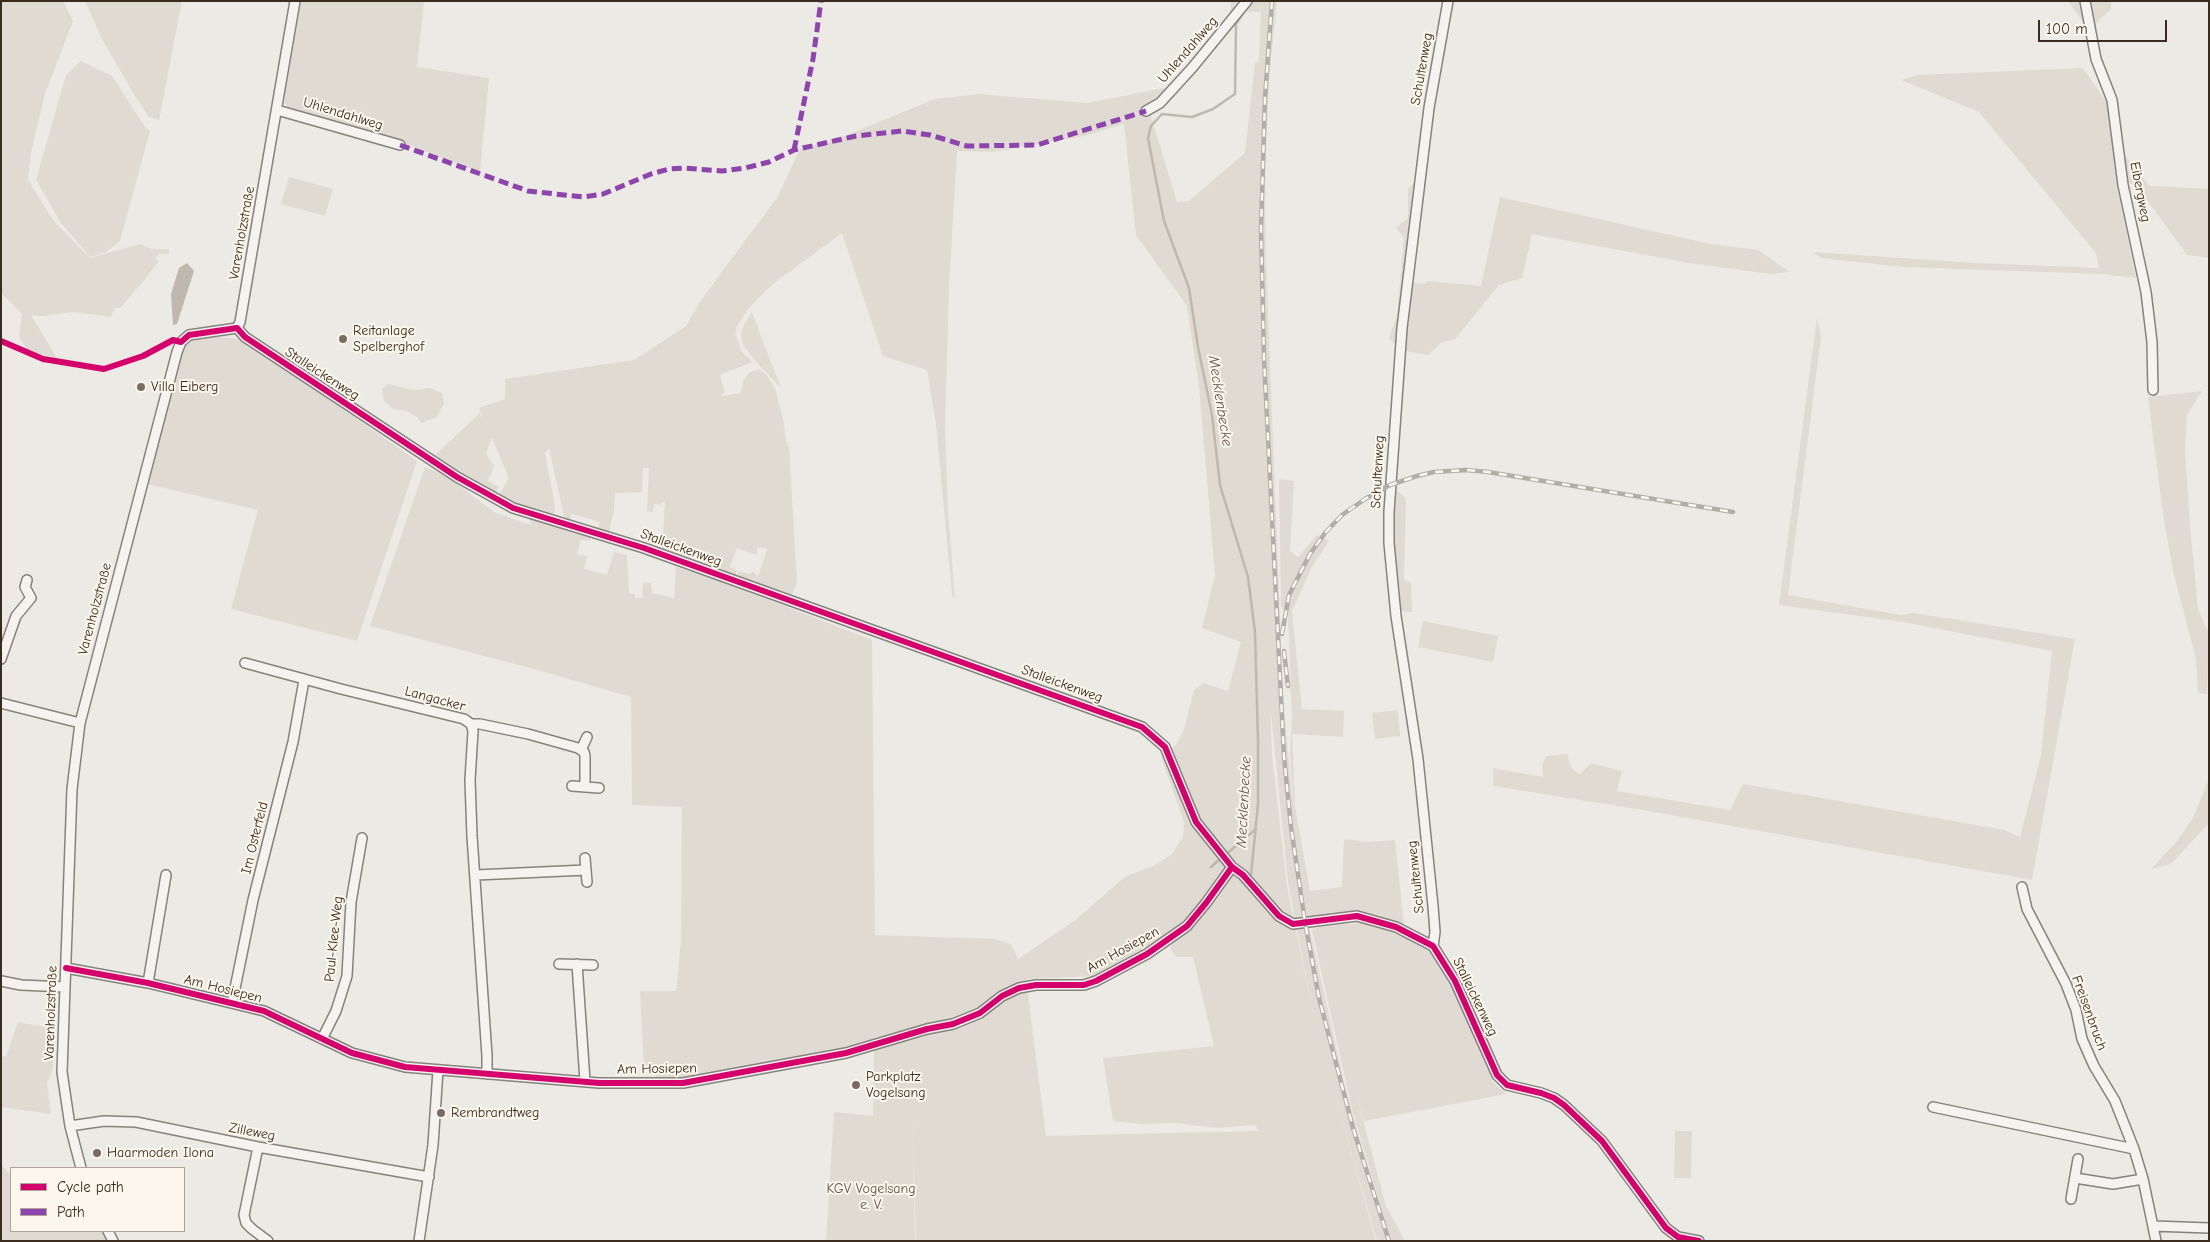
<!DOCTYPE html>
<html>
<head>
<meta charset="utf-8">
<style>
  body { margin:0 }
  #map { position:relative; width:2210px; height:1242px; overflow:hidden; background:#eceae4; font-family:"Comic Neue",sans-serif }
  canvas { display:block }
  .frame { position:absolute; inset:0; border:2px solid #3b2a1e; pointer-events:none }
  .legend { position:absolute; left:10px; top:1167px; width:175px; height:65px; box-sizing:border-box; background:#fbf7ec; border:1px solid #aea59a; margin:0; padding:6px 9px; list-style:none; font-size:15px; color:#3b2a1e }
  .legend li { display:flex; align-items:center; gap:10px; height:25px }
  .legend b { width:25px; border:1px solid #aea59a }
  .scale { position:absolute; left:2038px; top:20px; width:129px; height:22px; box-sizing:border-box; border:2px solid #3b2a1e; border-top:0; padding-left:6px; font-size:15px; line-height:18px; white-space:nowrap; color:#3b2a1e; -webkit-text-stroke:4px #fbf7ec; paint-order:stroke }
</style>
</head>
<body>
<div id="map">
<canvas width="2210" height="1242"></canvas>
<div class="frame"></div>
<ul class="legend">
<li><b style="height:6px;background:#d6006c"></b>Cycle path</li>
<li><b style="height:6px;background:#8e44ad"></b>Path</li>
</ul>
<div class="scale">100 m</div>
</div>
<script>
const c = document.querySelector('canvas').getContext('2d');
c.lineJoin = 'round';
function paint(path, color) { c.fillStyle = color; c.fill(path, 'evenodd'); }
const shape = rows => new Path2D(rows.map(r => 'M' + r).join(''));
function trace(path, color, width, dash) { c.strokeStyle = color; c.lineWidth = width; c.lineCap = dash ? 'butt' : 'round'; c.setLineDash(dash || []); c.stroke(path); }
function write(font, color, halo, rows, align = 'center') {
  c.font = font + ' "Comic Neue",sans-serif'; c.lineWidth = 4; c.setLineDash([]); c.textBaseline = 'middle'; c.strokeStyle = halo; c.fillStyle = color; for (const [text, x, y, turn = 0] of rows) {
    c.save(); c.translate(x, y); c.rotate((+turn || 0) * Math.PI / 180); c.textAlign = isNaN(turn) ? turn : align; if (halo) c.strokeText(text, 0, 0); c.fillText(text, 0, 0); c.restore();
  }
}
const built = shape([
  [1,1,63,1,73,21,45,94,31,152,28,180,53,220,90,258,140,244,152,249,169,249,169,254,159,254,156,258,158,262,141,284,120,308,115,308,111,317,73,312,41,316,31,315,57,358,28,351,19,337,22,314,1,293],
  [85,1,182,1,159,120,149,117,135,96,102,39],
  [301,1,424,1,417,67,489,78,480,172,409,145,288,107,284,102],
  [1231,1,1277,1,1269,78,1265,177,1266,262,1283,697,1294,816,1290,752,1292,719,1288,617,1281,606,1279,479,1294,481,1290,551,1298,557,1317,535,1329,541,1312,567,1292,611,1302,709,1344,711,1343,737,1292,734,1295,806,1310,891,1342,887,1344,839,1369,842,1395,840,1404,925,1363,914,1330,914,1307,917,1344,1082,1364,1155,1387,1228,1352,1109,1312,930,1320,927,1370,922,1429,949,1459,997,1493,1082,1506,1094,1364,1121,1357,1094,1363,1120,1386,1206,1405,1241,1377,1241,1333,1089,1376,1241,916,1241,912,1113,915,1241,826,1241,834,1112,873,1116,874,1048,910,1039,910,1034,781,1062,754,1065,731,1072,690,1078,657,1080,654,1071,644,1069,640,991,676,991,681,941,682,807,632,805,631,697,538,670,370,626,425,467,438,472,457,484,494,512,531,525,529,517,571,528,572,533,591,537,590,541,581,540,578,550,577,554,587,556,584,569,607,575,614,552,627,555,629,594,635,594,635,598,642,598,643,583,651,583,652,593,674,598,676,567,723,582,872,640,875,935,996,939,1011,944,1018,959,1074,921,1126,876,1153,866,1172,854,1183,837,1184,822,1161,757,1176,745,1184,730,1194,690,1204,683,1228,691,1241,642,1202,628,1215,575,1199,386,1187,306,1136,235,1124,124,1084,136,993,152,957,151,949,287,945,426,948,510,955,600,952,595,936,424,927,370,883,356,842,233,773,284,749,308,737,326,735,334,742,352,752,362,720,375,725,393,721,394,722,396,741,393,743,381,750,372,759,369,766,374,775,388,783,419,787,446,789,446,797,583,793,593,789,595,754,584,755,582,753,583,737,577,739,571,750,574,753,571,758,577,767,549,758,547,756,555,737,548,730,567,737,570,735,577,722,572,722,569,662,550,665,502,661,502,661,505,654,504,653,512,647,511,649,468,643,468,642,492,615,493,614,510,609,532,598,530,600,522,572,514,569,521,564,516,549,448,545,453,555,506,554,513,549,515,498,497,509,478,492,438,486,453,494,466,488,481,499,487,495,495,434,456,480,413,485,423,479,408,505,399,505,379,634,360,686,326,701,300,777,198,800,149,837,139,935,99,979,94,1087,103,1170,87,1148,106,1177,202,1189,201,1245,153,1255,63,1259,61,1261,7,1260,12,1230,11],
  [1270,704,1288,882,1313,1014,1287,886,1272,755],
  [1230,867,1207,904,1170,947,1176,957,1193,957,1214,1046,1103,1058,1113,1121,1140,1124,1175,1123,1217,1128,1255,1125,1259,1131,1046,1136,1026,979,1094,976,1123,963,1181,925,1204,902],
  [2068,1,2111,1,2111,9,2095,24,2086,26],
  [81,61,112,76,145,127,150,131,120,241,106,252,90,257,61,223,36,180,66,75],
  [2083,68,2109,106,2117,187,2136,278,2102,274,1903,267,1821,258,1813,252,1975,263,2099,268,2096,253,1979,112,1901,80,1918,75],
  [2123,153,2150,186,2209,189,2209,258,2187,255,2145,197,2128,181],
  [289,177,333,189,325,216,281,204],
  [1420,177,1408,282,1426,284,1427,281,1481,286,1500,197,1711,244,1758,250,1790,272,1771,274,1689,263,1532,234,1522,278,1499,285,1455,339,1441,343,1428,355,1400,350,1389,338,1397,316,1404,238,1396,228,1408,218,1408,189],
  [752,312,754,318,781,388,758,364,743,345,741,334,743,327],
  [1817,317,1821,337,1788,595,1901,615,1914,613,2075,639,2032,880,1649,811,1493,786,1493,768,1543,777,1542,765,1546,756,1567,754,1572,769,1580,774,1591,763,1622,771,1617,791,1730,810,1743,784,2004,830,2020,837,2041,755,2052,651,1903,622,1779,605],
  [215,337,243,339,417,461,357,641,231,609,258,510,147,484,182,350,192,340],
  [388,384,414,390,430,388,442,393,444,404,437,417,421,423,418,418,407,411,393,409,384,401,382,389],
  [2202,391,2187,415,2185,451,2190,525,2198,609,2209,633,2207,694,2198,693,2196,659,2173,571,2163,514,2148,397],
  [1391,486,1406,498,1404,577,1405,580,1411,583,1412,612,1400,611,1393,541],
  [1423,621,1498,636,1493,662,1418,647],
  [1398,710,1400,736,1375,739,1372,713],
  [2209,778,2209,823,2171,864,2151,869,2178,840,2194,816],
  [18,1022,56,1029,52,1072,47,1082,51,1114,1,1107,1,1056,6,1057],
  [1675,1131,1692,1131,1691,1178,1674,1178],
  [1,1164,11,1176,11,1231,101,1231,107,1241,1,1241]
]);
const water = shape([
  [187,263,194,271,177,324,173,325,171,294,179,268]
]);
const stream = shape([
  [1225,855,1256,829],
  [1211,867,1221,858],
  [1251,875,1258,804,1258,741,1255,632,1248,577,1220,485,1212,415,1198,347,1189,288,1164,221,1148,138,1151,126,1162,114,1192,117,1213,109,1235,94,1236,24,1251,1]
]);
const minor = shape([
  [2085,1,2096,59,2112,100,2123,185,2146,292,2152,342,2153,390],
  [277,110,400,145],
  [1146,111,1160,103,1192,68,1247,1],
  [237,328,245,337,457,477,513,508,644,548,1142,727,1165,747,1196,822,1232,867,1243,875,1279,916,1293,924,1357,916,1396,927,1433,946,1455,981,1497,1075,1507,1085,1541,1093,1554,1098,1564,1105,1602,1141,1666,1228,1678,1237,1699,1241],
  [237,328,240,322,295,1],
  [1,659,16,616,31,598,25,587,27,580],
  [245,663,341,689,464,719,471,724,473,731,470,780,472,836,487,1056,487,1074],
  [1,703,80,723],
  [471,724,480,724,528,734,578,748,584,752,585,756,585,787],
  [581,750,587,737],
  [572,786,599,788],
  [585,858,587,882],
  [476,875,586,870],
  [2022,887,2027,909,2066,984,2076,1010,2082,1039,2094,1066,2115,1101,2134,1149,2143,1179,2156,1241],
  [1433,946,1435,932,1433,906,1418,759,1396,616,1389,543,1389,512,1402,328,1429,108,1448,1],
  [559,964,593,965],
  [577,964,585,1081],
  [66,968,148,983,264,1011,352,1053,405,1067,599,1083,683,1083,846,1053,927,1029,953,1024,980,1013,1002,996,1019,988,1036,985,1084,985,1096,981,1147,954,1187,926,1206,903,1232,867],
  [1,981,21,985,65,987],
  [148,983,166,875],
  [232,1003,253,900,293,742,304,680],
  [322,1039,336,1011,347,976,351,902,362,838],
  [1933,1107,2134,1149],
  [70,1126,104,1121,136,1122,258,1147,429,1177],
  [258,1147,244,1215,246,1223,252,1229,268,1241],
  [81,1168,70,1126,62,1072,72,789,80,723,177,352,181,342,189,335,237,328],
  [2075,1178,2113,1184,2143,1179],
  [2071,1199,2078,1159],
  [2153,1226,2209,1228],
  [108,1231,113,1241],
  [419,1241,433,1145,438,1070]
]);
const rail = shape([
  [1272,1,1265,98,1261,229,1264,358,1284,757,1291,827,1305,922,1319,998,1353,1128,1389,1241],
  [1282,634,1289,595,1310,554,1325,533,1342,515,1365,499,1390,485,1417,476,1434,472,1466,470,1488,472,1733,512],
  [1284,651,1288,686]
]);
const quiet = shape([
  [400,145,528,191,583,197,603,194,651,174,669,169,684,168,722,171,745,168,769,162,794,150,856,136,902,131,930,135,967,146,1037,145,1146,111],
  [794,150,813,59,821,1]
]);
const cycleway = shape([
  [1,341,43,359,104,369,143,356,173,340,181,342,189,335,237,328,245,337,457,477,513,508,644,548,1142,727,1165,747,1196,822,1232,867,1243,875,1279,916,1293,924,1357,916,1396,927,1433,946,1455,981,1497,1075,1507,1085,1541,1093,1554,1098,1564,1105,1602,1141,1666,1228,1678,1237,1699,1241],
  [66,968,148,983,264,1011,352,1053,405,1067,599,1083,683,1083,846,1053,927,1029,953,1024,980,1013,1002,996,1019,988,1036,985,1084,985,1096,981,1147,954,1187,926,1206,903,1232,867]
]);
const markers = [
  [343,339,5,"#796d63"],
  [141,387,5,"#796d63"],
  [856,1085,5,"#796d63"],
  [441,1113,5,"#796d63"],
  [97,1153,5,"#796d63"]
];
const streetNames = [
  ["Uhlendahlweg",1188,50,-49],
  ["Schultenweg",1422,69,-80],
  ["Uhlendahlweg",343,114,17],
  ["Eibergweg",2140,192,79],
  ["Varenholzstraße",242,233,-80],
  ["Stalleickenweg",322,374,33],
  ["Schultenweg",1378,472,-87],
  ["Stalleickenweg",681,548,20],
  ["Varenholzstraße",95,609,-75],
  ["Stalleickenweg",1062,684,20],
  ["Langacker",435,699,15],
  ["Im Osterfeld",255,838,-76],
  ["Schultenweg",1416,877,-96],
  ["Paul-Klee-Weg",334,939,-84],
  ["Am Hosiepen",1123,950,-29],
  ["Am Hosiepen",223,989,14],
  ["Stalleickenweg",1475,997,64],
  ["Varenholzstraße",51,1013,-88],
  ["Freisenbruch",2089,1013,70],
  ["Am Hosiepen",657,1069,-1],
  ["Zilleweg",252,1132,11]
];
const poiNames = [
  ["Reitanlage",353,331],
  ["Spelberghof",353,347],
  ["Villa Eiberg",151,387],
  ["Parkplatz",866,1077],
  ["Vogelsang",866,1093],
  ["Rembrandtweg",451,1113],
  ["Haarmoden Ilona",107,1153]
];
const parkNames = [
  ["KGV Vogelsang",871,1189],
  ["e. V.",871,1205]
];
const waterNames = [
  ["Mecklenbecke",1220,401,81],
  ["Mecklenbecke",1244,802,-87]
];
paint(built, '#dfdbd2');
paint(water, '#bfb8ae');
trace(stream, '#bfb8ae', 2.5);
trace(minor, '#86827c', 12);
trace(minor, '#f4f3ef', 9);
trace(rail, '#b1aeaa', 4.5);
trace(rail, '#fbf7ec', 2.5, [8]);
trace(quiet, '#8e44ad', 5, [10, 5]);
trace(cycleway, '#d6006c', 6);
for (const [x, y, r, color] of markers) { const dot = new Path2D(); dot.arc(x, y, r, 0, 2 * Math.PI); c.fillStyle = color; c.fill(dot); trace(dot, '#fbf7ec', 2); }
write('14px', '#3b2a1e', '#fbf7ec', streetNames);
write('14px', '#3b2a1e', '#fbf7ec', poiNames, 'left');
write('14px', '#625347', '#fbf7ec', parkNames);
write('italic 15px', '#635448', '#fbf7ec', waterNames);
</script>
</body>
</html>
